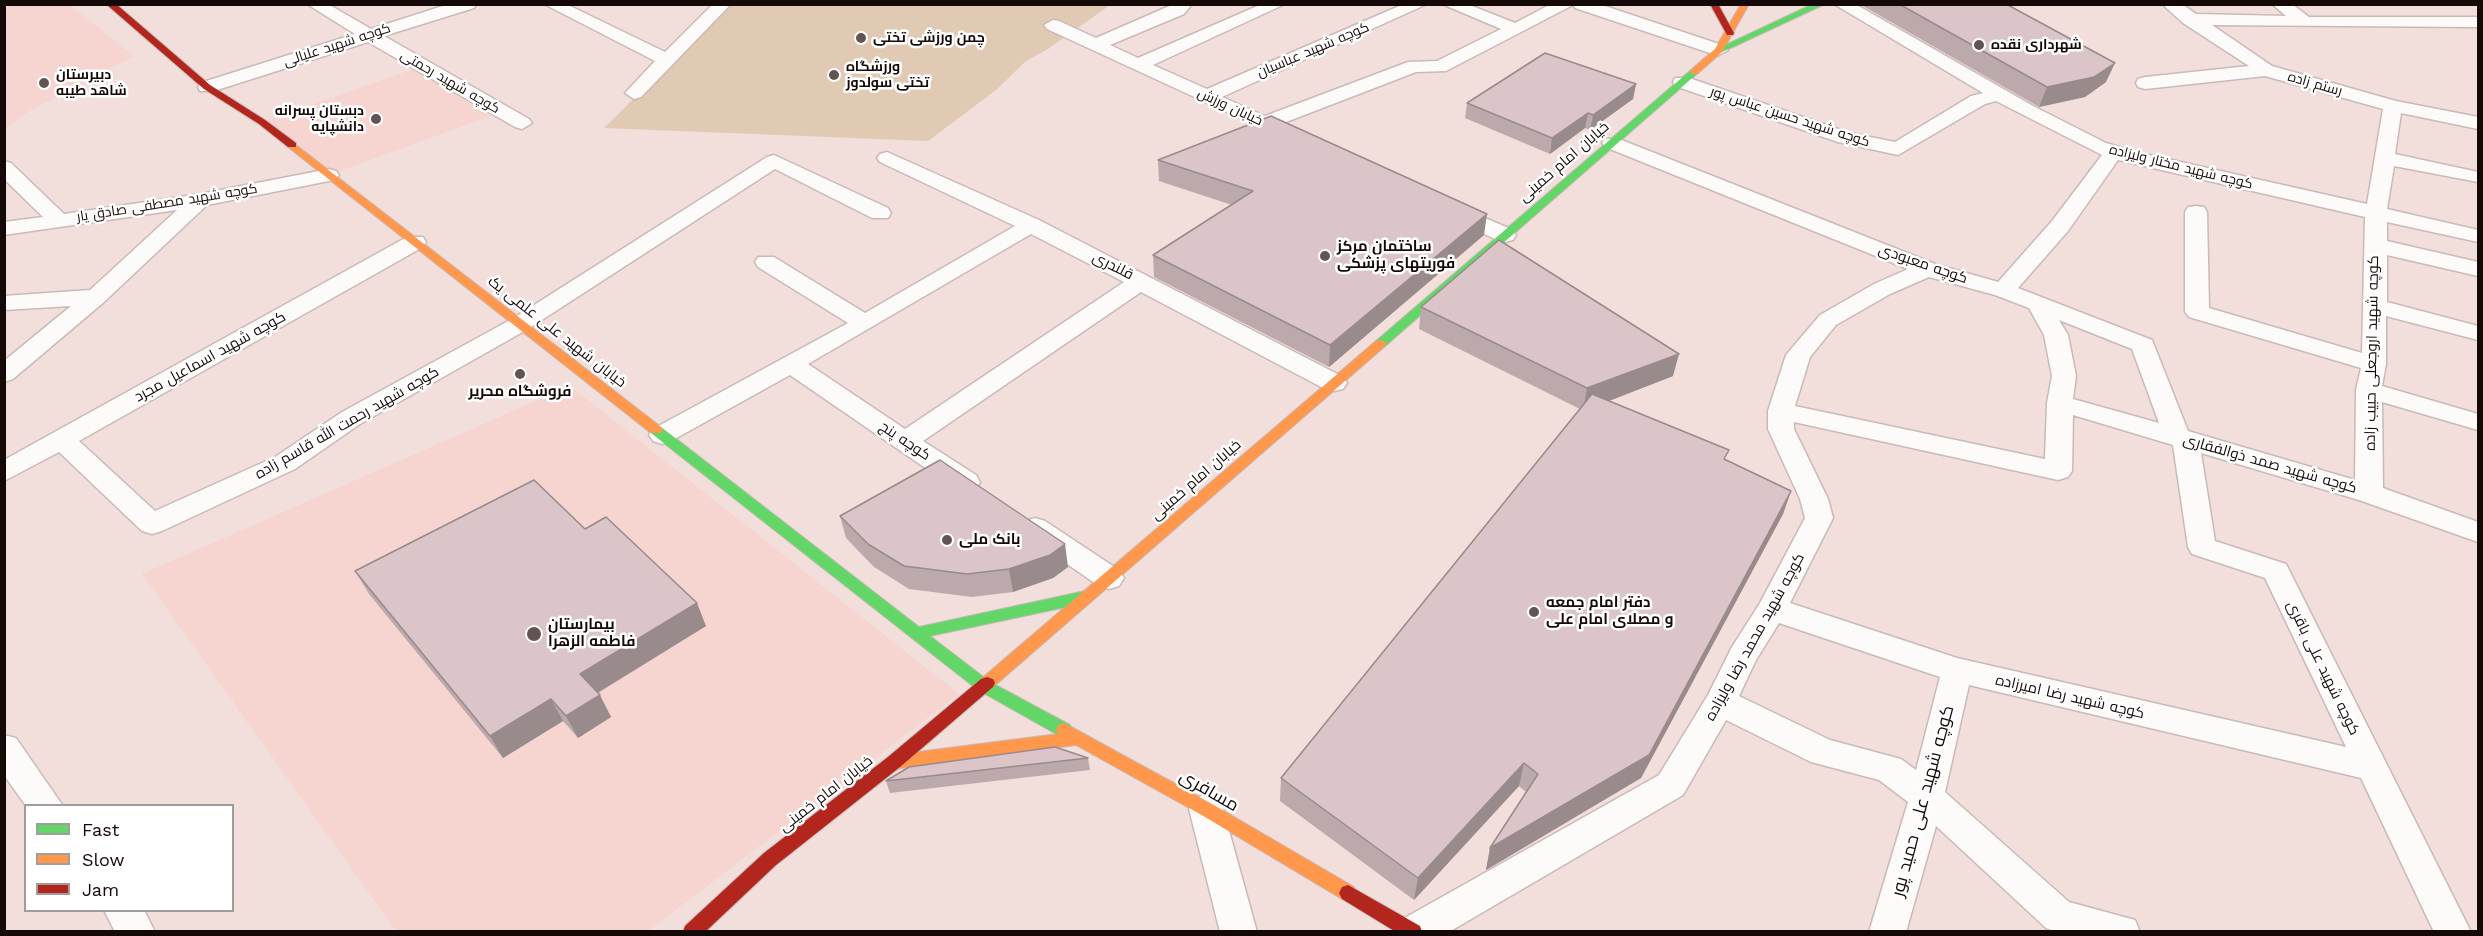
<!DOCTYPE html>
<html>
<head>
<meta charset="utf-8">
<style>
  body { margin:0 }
  #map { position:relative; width:2483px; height:936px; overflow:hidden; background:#f2dedb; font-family:"Work Sans",sans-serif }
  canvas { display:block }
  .frame { position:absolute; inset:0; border:6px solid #150908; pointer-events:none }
  .legend { position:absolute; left:24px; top:804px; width:210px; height:108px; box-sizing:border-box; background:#fff; border:2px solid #a19d9c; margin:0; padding:8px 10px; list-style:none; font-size:18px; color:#150908 }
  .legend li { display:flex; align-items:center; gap:12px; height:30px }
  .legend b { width:30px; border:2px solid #a19d9c }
</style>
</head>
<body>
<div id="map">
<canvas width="2483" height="936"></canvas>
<div class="frame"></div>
<ul class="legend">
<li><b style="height:8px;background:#63d668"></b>Fast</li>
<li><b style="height:8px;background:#ff974d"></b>Slow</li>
<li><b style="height:8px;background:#b3261e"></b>Jam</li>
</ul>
</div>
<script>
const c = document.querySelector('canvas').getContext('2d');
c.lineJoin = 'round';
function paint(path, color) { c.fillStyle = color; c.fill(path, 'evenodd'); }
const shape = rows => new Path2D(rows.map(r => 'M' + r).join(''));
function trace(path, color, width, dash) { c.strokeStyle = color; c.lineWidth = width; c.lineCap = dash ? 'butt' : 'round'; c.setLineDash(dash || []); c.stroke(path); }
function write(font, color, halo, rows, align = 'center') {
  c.font = font + ' "Work Sans",Cairo,sans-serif'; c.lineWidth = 5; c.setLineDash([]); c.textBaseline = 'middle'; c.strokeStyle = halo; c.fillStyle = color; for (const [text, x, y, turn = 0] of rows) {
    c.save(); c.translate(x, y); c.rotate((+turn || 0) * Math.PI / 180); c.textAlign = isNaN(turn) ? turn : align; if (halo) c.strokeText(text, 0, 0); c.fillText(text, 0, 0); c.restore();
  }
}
const built = shape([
  [61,5,71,6,134,56,31,110,5,129,5,5],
  [414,69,490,116,329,175,262,122],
  [570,386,959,694,648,931,396,931,142,574]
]);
const green = shape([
  [728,5,1110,5,1048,49,1026,61,996,90,928,141,604,128]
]);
const street = shape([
  [307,4,328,4,371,29,449,4,476,4,474,8,384,36,529,119,532,123,522,129,515,127,368,42,214,91,200,91,198,87,200,83,355,34,307,4],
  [544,4,566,4,665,52,713,4,731,4,641,97,634,99,625,93,655,61,544,4],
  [1174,4,1192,4,1184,14,1110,45,1138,58,1262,4,1285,4,1153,65,1207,89,1404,4,1427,4,1222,97,1265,116,1408,62,1437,61,1501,29,1442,4,1467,4,1515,23,1551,4,1599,4,1725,46,1728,50,1719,55,1713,54,1575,8,1573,5,1446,71,1416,72,1281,124,1299,132,1302,136,1299,140,1292,142,1047,29,1044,25,1053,20,1059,21,1096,38,1174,4],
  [1834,4,1855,4,2033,106,2106,143,2132,151,2367,204,2383,109,2265,76,2145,89,2138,87,2136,83,2138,79,2145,77,2249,66,2183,23,2162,4,2182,4,2196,14,2286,16,2272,4,2292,4,2309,17,2478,17,2478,27,2212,25,2272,66,2396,101,2478,117,2478,129,2401,113,2395,154,2478,172,2478,182,2394,166,2387,209,2478,230,2478,242,2387,222,2387,241,2478,262,2478,276,2387,255,2387,302,2478,326,2478,340,2386,316,2386,364,2382,386,2478,414,2478,430,2382,402,2383,488,2478,522,2478,542,2359,500,2201,453,2215,541,2286,564,2471,932,2434,932,2361,778,1969,685,1945,792,2069,902,2135,920,2140,932,2056,932,2046,928,1936,826,1906,932,1869,932,1908,802,1879,780,1811,762,1726,720,1683,795,1449,932,1396,932,1401,920,1659,775,1708,695,1732,647,1760,603,1805,518,1800,499,1768,429,1768,411,1786,355,1820,315,1874,284,1908,269,1605,147,1602,143,1605,139,1619,139,1935,264,1998,282,2052,221,2102,155,1996,101,1985,104,1898,155,1838,142,1675,86,1673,82,1675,78,1689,78,1850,133,1895,142,1971,96,1983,93,1834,4],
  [2118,160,2365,217,2362,353,2209,308,2207,212,2204,207,2196,206,2188,207,2185,212,2185,312,2189,317,2361,368,2356,390,2355,480,2188,431,2152,340,2018,288,2068,231,2118,160],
  [1929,277,1995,295,2029,308,2044,335,2052,376,2047,403,2045,459,1795,406,1810,357,1836,325,1890,294,1929,277],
  [2059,320,2132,349,2159,423,2073,399,2076,376,2068,335,2059,320],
  [2073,415,2173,445,2188,547,2192,554,2265,578,2346,747,1957,658,1790,603,1833,518,1828,499,1794,429,1794,422,2058,480,2068,477,2072,471,2073,415],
  [1779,623,1940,677,1916,770,1901,759,1830,740,1739,696,1756,660,1779,623],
  [887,152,1039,220,1343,377,1347,383,1343,389,1334,391,1325,389,1141,292,923,441,976,475,980,482,976,489,966,491,956,489,790,375,671,441,662,444,653,441,649,435,653,429,848,323,758,267,755,262,758,257,774,257,865,313,1015,226,880,162,877,158,880,154,887,152],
  [1031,234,1124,282,905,429,808,364,1031,234],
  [774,155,888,208,891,213,888,218,872,218,775,169,528,329,360,424,295,469,162,531,152,534,142,531,59,452,4,481,4,460,407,237,423,237,426,242,423,247,79,441,155,511,275,457,342,412,512,319,767,157,774,155],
  [4,161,11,163,64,214,200,194,329,169,336,171,339,175,336,179,329,181,207,205,104,302,13,379,4,382,4,361,71,306,4,310,4,296,90,290,177,210,4,235,4,222,43,217,4,179,4,161],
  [1452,204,1513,230,1516,235,1513,240,1505,242,1497,240,1444,215,1441,210,1444,205,1452,204],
  [1035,518,1045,521,1119,570,1124,578,1119,586,1109,589,1099,586,1025,535,1021,528,1025,521,1035,518],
  [4,735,16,738,63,806,26,806,4,775,4,735],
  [1206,794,1218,799,1223,809,1257,932,1220,932,1189,809,1194,799,1206,794],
  [104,910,144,910,155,932,115,932,104,910]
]);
const fast = shape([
  [1813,4,1825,4,1722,52,1715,50,1813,4],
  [1691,70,1699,72,1384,347,1376,347,1374,344,1376,341,1691,70],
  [656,426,661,427,919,627,1085,591,1090,593,1092,597,1090,601,1085,603,930,636,990,682,1070,725,1072,730,1070,735,1064,737,1058,735,978,690,651,433,649,430,656,426]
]);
const slow = shape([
  [1741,4,1749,4,1722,52,1697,74,1691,74,1691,70,1715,49,1741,4],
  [292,142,661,427,663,430,661,433,651,433,288,147,287,145,292,142],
  [1380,340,1384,341,1386,344,1384,347,993,687,987,689,981,687,979,683,981,679,1376,341,1380,340],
  [1064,723,1212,804,1354,887,1357,893,1354,899,1348,901,1342,899,1200,814,1076,745,894,769,888,767,886,762,888,757,894,755,1058,734,1056,730,1058,725,1064,723]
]);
const jam = shape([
  [106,4,116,4,210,85,265,120,296,143,296,147,288,147,259,124,204,89,106,4],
  [1710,4,1718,4,1734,33,1733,35,1727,35,1710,4],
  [987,677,993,679,995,683,993,687,900,767,776,865,705,932,683,932,685,926,764,853,888,757,981,679,987,677],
  [1348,885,1420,926,1422,932,1396,932,1342,899,1339,893,1342,887,1348,885]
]);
const wall = shape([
  [1863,4,2006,4,2106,82,2085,97,2039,107,1863,6],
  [1636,84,1633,99,1590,130,1585,128,1550,154,1465,118,1467,103],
  [1158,160,1484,235,1329,367,1154,277,1153,255,1232,205,1159,181],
  [1421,307,1673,376,1609,401,1726,461,1791,491,1783,514,1641,778,1486,870,1490,848,1526,792,1519,786,1414,900,1280,801,1281,778,1580,409,1419,329],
  [840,516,1068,567,1053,578,1013,592,972,597,909,589,874,567,846,538],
  [585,529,706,626,598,693,611,717,578,738,563,721,503,758,369,594,355,571],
  [1088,758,1090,770,890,793,886,781]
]);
const shadedWall = shape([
  [2115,63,2106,82,2085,97,2039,107,2047,87],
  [1636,84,1633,99,1590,130,1593,115],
  [1588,113,1585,128,1550,154,1552,138],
  [1487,214,1484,235,1329,367,1330,345],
  [1679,354,1673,376,1583,411,1587,388],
  [1791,491,1783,514,1641,778,1486,870,1490,848],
  [1065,544,1068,567,1053,578,1013,592,1009,569],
  [697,603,706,626,592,696,580,674],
  [600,695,611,717,578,738,566,716],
  [551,699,563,721,503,758,490,736],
  [1524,763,1519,786,1414,900,1418,878]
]);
const building = shape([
  [1899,4,2006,4,2115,63,2094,77,2047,87,1899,4],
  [1545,53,1636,84,1593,115,1588,113,1552,138,1467,103,1545,53],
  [1271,116,1487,214,1330,345,1153,255,1253,191,1158,160,1271,116],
  [1499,240,1679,354,1587,388,1421,307,1499,240],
  [1592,394,1729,450,1724,459,1791,491,1649,755,1490,848,1538,774,1524,763,1418,878,1281,778,1592,394],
  [940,460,1065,544,1050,555,1009,569,967,574,904,566,868,544,840,516,940,460],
  [534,480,585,529,606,517,697,603,580,674,600,695,566,716,551,699,490,736,355,571,534,480],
  [1055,747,1088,758,886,781,909,767,1055,747]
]);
const markers = [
  [861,38,6,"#625452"],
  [1979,45,6,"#625452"],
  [834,75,6,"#625452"],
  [44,83,6,"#625452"],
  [376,119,6,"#625452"],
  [1325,256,6,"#625452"],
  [520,374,6,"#625452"],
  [947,540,6,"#625452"],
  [1534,612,6,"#625452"],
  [534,634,8,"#625452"]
];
const farPoinames = [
  ["چمن ورزشی تختی",873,38],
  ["شهرداری نقده",1991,45],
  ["ورزشگاه",846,67],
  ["تختی سولدوز",846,83],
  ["دبیرستان",56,75],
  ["شاهد طیبه",56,91],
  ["دبستان پسرانه",364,111,"right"],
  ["دانشپایه",364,127,"right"]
];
const farStreetnames = [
  ["کوچه شهید علیالی",337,45,-18],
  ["کوچه شهید عباسیان",1313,50,-23],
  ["کوچه شهید رحمتی",450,82,30],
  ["رستم زاده",2315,84,16],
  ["خیابان ورزش",1230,107,25],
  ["کوچه شهید حسین عباس پور",1790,117,18],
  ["کوچه شهید مختار ولیزاده",2181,167,14],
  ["کوچه شهید مصطفی صادق یار",167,203,-9]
];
const streetNames = [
  ["خیابان امام خمینی",1564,162,-41],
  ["کوچه معبودی",1923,264,19],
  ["قلندری",1113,266,27],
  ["خیابان شهید علی علمی یک",557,332,38],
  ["کوچه شهید اروجعلی حبیب زاده",2372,353,-89],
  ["کوچه شهید اسماعیل مجرد",210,357,-29],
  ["کوچه شهید رحمت الله قاسم زاده",347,423,-30],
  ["کوچه پنج",905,441,34],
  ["کوچه شهید صمد ذوالفقاری",2270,464,16],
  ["خیابان امام خمینی",1196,480,-41],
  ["کوچه شهید محمد رضا ولیزاده",1755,637,-61],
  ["کوچه شهید علی باقری",2323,668,64],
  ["کوچه شهید رضا امیرزاده",2070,697,13],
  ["خیابان امام خمینی",826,794,-38]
];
const poiNames = [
  ["ساختمان مرکز",1337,247],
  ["فوریتهای پزشکی",1337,264],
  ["فروشگاه محریر",520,392,"center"],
  ["بانک ملی",959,540],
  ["دفتر امام جمعه",1546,603],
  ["و مصلای امام علی",1546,620],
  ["بیمارستان",548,625],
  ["فاطمه الزهرا",548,642]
];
const nearStreetnames = [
  ["مسافری",1209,791,30],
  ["کوچه شهید علی حمید پور",1923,801,-75]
];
paint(built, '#f6d4cf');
paint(green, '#e0cab4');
trace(street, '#c9bab7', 3);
trace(fast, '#c9bab7', 2);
trace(slow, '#c9bab7', 2);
trace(jam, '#c9bab7', 2);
paint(street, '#fdfafa');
paint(fast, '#63d668');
paint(slow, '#ff974d');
paint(jam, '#b3261e');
paint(wall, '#bca9ac');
paint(shadedWall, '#998a8c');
paint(building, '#dbc5c8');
trace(building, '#998a8c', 1.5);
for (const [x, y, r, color] of markers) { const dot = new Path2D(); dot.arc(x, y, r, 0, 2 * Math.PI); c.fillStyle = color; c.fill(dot); trace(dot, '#fff', 2); }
write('bold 14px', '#150908', '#fff', farPoinames, 'left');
write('14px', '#150908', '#fff', farStreetnames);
write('15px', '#150908', '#fff', streetNames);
write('bold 15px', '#150908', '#fff', poiNames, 'left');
write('18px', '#150908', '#fff', nearStreetnames);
</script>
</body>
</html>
